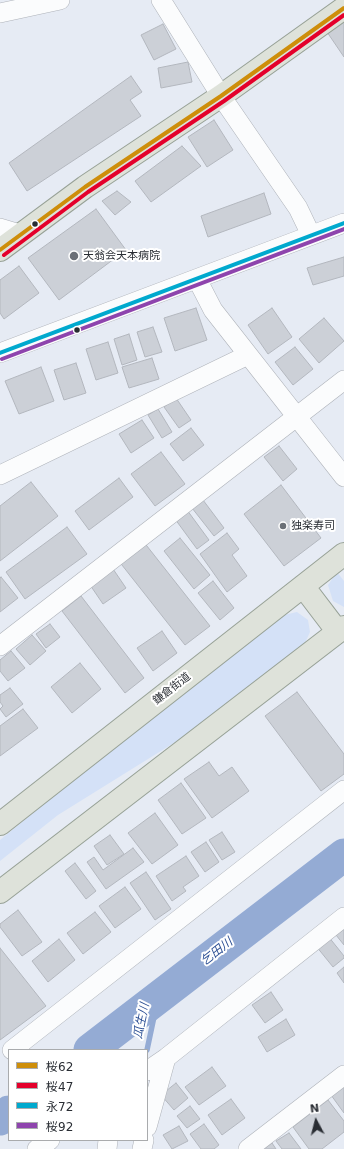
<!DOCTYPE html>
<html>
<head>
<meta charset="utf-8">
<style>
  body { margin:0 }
  #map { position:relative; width:344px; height:1149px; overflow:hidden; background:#e6ebf4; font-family:"DejaVu Sans","Noto Sans JP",sans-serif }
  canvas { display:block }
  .legend { position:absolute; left:8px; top:1049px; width:140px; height:92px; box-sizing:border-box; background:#fff; border:1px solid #a9abad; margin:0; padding:5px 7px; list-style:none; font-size:12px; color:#292d33 }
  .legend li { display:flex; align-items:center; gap:8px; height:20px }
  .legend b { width:20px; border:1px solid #a9abad }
  .north { position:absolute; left:296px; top:1101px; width:40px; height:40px; -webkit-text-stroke:3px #fff; paint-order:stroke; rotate:353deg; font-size:11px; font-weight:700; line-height:16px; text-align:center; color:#292d33 }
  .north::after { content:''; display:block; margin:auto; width:14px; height:18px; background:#292d33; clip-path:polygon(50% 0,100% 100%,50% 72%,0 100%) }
</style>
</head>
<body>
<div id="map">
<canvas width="344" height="1149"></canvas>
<ul class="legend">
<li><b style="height:5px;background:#ce8e0a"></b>桜62</li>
<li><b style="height:5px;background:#e4002b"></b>桜47</li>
<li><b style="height:5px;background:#00a9ce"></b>永72</li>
<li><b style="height:5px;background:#8e44ad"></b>桜92</li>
</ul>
<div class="north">N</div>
</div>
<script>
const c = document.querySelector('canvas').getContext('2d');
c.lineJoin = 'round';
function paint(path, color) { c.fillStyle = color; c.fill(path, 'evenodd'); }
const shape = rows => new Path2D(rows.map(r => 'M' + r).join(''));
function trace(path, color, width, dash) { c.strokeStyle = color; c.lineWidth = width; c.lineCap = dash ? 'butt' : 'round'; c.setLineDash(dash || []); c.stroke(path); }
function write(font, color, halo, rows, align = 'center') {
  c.font = font + ' "DejaVu Sans","Noto Sans JP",sans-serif'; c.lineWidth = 4; c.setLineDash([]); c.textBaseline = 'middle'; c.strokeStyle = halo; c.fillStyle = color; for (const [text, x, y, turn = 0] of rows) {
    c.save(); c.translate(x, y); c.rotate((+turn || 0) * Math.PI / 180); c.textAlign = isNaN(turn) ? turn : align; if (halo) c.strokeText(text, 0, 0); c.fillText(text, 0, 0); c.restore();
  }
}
const green = shape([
  [337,572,344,581,344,607,333,601,328,585],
  [297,612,308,620,310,632,304,645,185,736,58,815,0,861,0,840,158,711,284,615]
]);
const stream = shape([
  [147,1050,158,998]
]);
const river = shape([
  [90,1050,344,855],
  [0,1119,9,1112]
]);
const building = shape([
  [344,21,344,57,327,32,344,21],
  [163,24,176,49,154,60,141,35,163,24],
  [188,62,192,82,161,88,158,68,188,62],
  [131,76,142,92,130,100,141,116,27,191,9,163,131,76],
  [214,120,233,150,207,167,188,137,214,120],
  [182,146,201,166,151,202,135,181,182,146],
  [117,191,131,202,115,215,102,201,117,191],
  [264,193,271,214,208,237,201,216,264,193],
  [96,209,126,250,59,300,28,258,96,209],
  [344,257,344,276,313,285,307,268,344,257],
  [19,266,39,293,4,319,0,313,0,280,19,266],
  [196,308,207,340,175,351,164,318,196,308],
  [272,308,292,337,268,354,248,325,272,308],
  [324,318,344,341,319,363,299,339,324,318],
  [153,327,162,352,145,357,137,332,153,327],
  [129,334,137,360,122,365,114,339,129,334],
  [108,342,118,373,96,380,86,349,108,342],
  [295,347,313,369,293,385,275,362,295,347],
  [152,358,159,379,129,388,122,367,152,358],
  [76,363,86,393,64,400,54,370,76,363],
  [41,367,54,401,19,414,5,381,41,367],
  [176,398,191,420,179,428,164,407,176,398],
  [158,409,172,432,162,438,148,415,158,409],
  [142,420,154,438,131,453,119,434,142,420],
  [191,428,204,445,183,461,170,444,191,428],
  [279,446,297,469,283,481,264,457,279,446],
  [161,452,185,484,155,506,131,474,161,452],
  [119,478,133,497,89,530,75,511,119,478],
  [31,482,58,516,0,561,0,506,31,482],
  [281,485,321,538,284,566,244,514,281,485],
  [203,500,224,528,214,536,192,508,203,500],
  [187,510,209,540,197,549,175,519,187,510],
  [67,527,87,554,25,599,6,572,67,527],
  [227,533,239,549,232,555,247,576,227,592,200,554,227,533],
  [180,538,210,575,194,589,164,551,180,538],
  [143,541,210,626,185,645,118,560,143,541],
  [111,566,126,588,103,604,88,582,111,566],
  [1,577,18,598,0,612,0,578,1,577],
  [213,581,234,608,220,620,198,593,213,581],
  [81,596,144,678,125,693,62,611,81,596],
  [50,624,60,637,46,648,36,634,50,624],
  [162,631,177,653,153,671,137,648,162,631],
  [32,635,46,651,30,665,16,649,32,635],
  [11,651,25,668,8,681,0,671,0,660,11,651],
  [80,663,101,689,72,713,51,687,80,663],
  [10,688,23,704,6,717,0,709,3,706,0,702,0,695,10,688],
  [297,692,344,754,344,774,321,791,265,716,297,692],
  [23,709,38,728,0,756,0,726,23,709],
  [209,762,219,776,232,767,249,791,212,818,184,779,209,762],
  [181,783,206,818,182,834,158,800,181,783],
  [155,813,178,845,152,864,128,833,155,813],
  [222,832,235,852,222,860,209,840,222,832],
  [110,835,124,854,107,865,94,846,110,835],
  [206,842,219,862,205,872,191,852,206,842],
  [133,848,144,862,106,889,87,862,94,857,103,870,133,848],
  [186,856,199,876,183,887,186,891,172,901,156,876,186,856],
  [75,863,96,891,86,899,65,871,75,863],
  [146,872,171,909,155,920,130,883,146,872],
  [125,887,141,909,115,928,99,906,125,887],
  [18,910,42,942,22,956,0,927,0,924,18,910],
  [95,912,111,932,83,954,67,933,95,912],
  [344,929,344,945,336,935,344,929],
  [328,936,344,956,344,958,333,967,316,946,328,936],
  [59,939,75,960,48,982,32,961,59,939],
  [0,948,46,1006,0,1040,0,948],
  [344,967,344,983,337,973,344,967],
  [271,992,283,1010,265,1023,252,1005,271,992],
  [286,1019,295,1035,267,1052,258,1037,286,1019],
  [212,1067,226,1086,199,1105,185,1087,212,1067],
  [176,1083,188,1098,174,1110,161,1095,176,1083],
  [344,1085,344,1113,331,1095,344,1085],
  [231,1099,245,1118,222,1135,208,1115,231,1099],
  [328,1100,344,1121,344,1132,322,1149,309,1149,293,1127,328,1100],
  [190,1106,200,1119,187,1128,177,1116,190,1106],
  [204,1124,219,1145,214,1149,201,1149,190,1134,204,1124],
  [179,1126,188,1141,172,1149,163,1135,179,1126],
  [289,1133,301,1149,282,1149,276,1141,289,1133],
  [272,1143,276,1149,264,1149,272,1143]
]);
const minor = shape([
  [161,0,221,96,298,208,311,235],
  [0,13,60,0],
  [0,228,20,234],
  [197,279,213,310,344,477],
  [0,353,344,223],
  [0,475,248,355],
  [0,646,344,380],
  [12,1050,344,790],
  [147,1071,166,1058,344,917],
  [147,1127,166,1058],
  [37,1149,50,1140],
  [107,1149,108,1140],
  [142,1149,144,1140],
  [248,1149,344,1075]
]);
const major = shape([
  [0,250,85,187,221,96,344,8],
  [303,586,338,632],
  [0,824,344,554],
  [0,892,344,627]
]);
const bus1 = shape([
  [0,250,85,187,221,96,344,8]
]);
const bus2 = shape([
  [4,255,88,192,224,101,344,15]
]);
const bus3 = shape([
  [0,353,344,223]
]);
const bus4 = shape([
  [2,359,344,229]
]);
const markers = [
  [35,224,3.5,"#292d33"],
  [74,256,5,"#6b7077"],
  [77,330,3.5,"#292d33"],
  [283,526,4,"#6b7077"]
];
const poiNames = [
  ["天翁会天本病院",83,256],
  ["独楽寿司",291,526]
];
const streetNames = [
  ["鎌倉街道",172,689,-38]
];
const waterNames = [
  ["乞田川",217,952,-38],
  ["瓜生川",142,1021,-78]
];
paint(green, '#d4e1f7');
trace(stream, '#94abd4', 5.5);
trace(river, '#94abd4', 33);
paint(building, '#ccd0d7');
trace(building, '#b3b7be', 1);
trace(minor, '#aeb2b9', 20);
trace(major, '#97a196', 24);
trace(minor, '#fbfcfd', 19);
trace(major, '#dee2da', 22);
trace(bus1, '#ce8e0a', 4);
trace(bus2, '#e4002b', 4);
trace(bus3, '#00a9ce', 4);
trace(bus4, '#8e44ad', 4);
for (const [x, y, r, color] of markers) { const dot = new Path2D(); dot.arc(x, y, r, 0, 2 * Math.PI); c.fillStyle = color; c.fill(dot); trace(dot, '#fff', 1.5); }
write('11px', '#292d33', '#fff', poiNames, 'left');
write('11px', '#292d33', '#fff', streetNames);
write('italic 12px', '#2c4f94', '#fff', waterNames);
</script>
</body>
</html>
